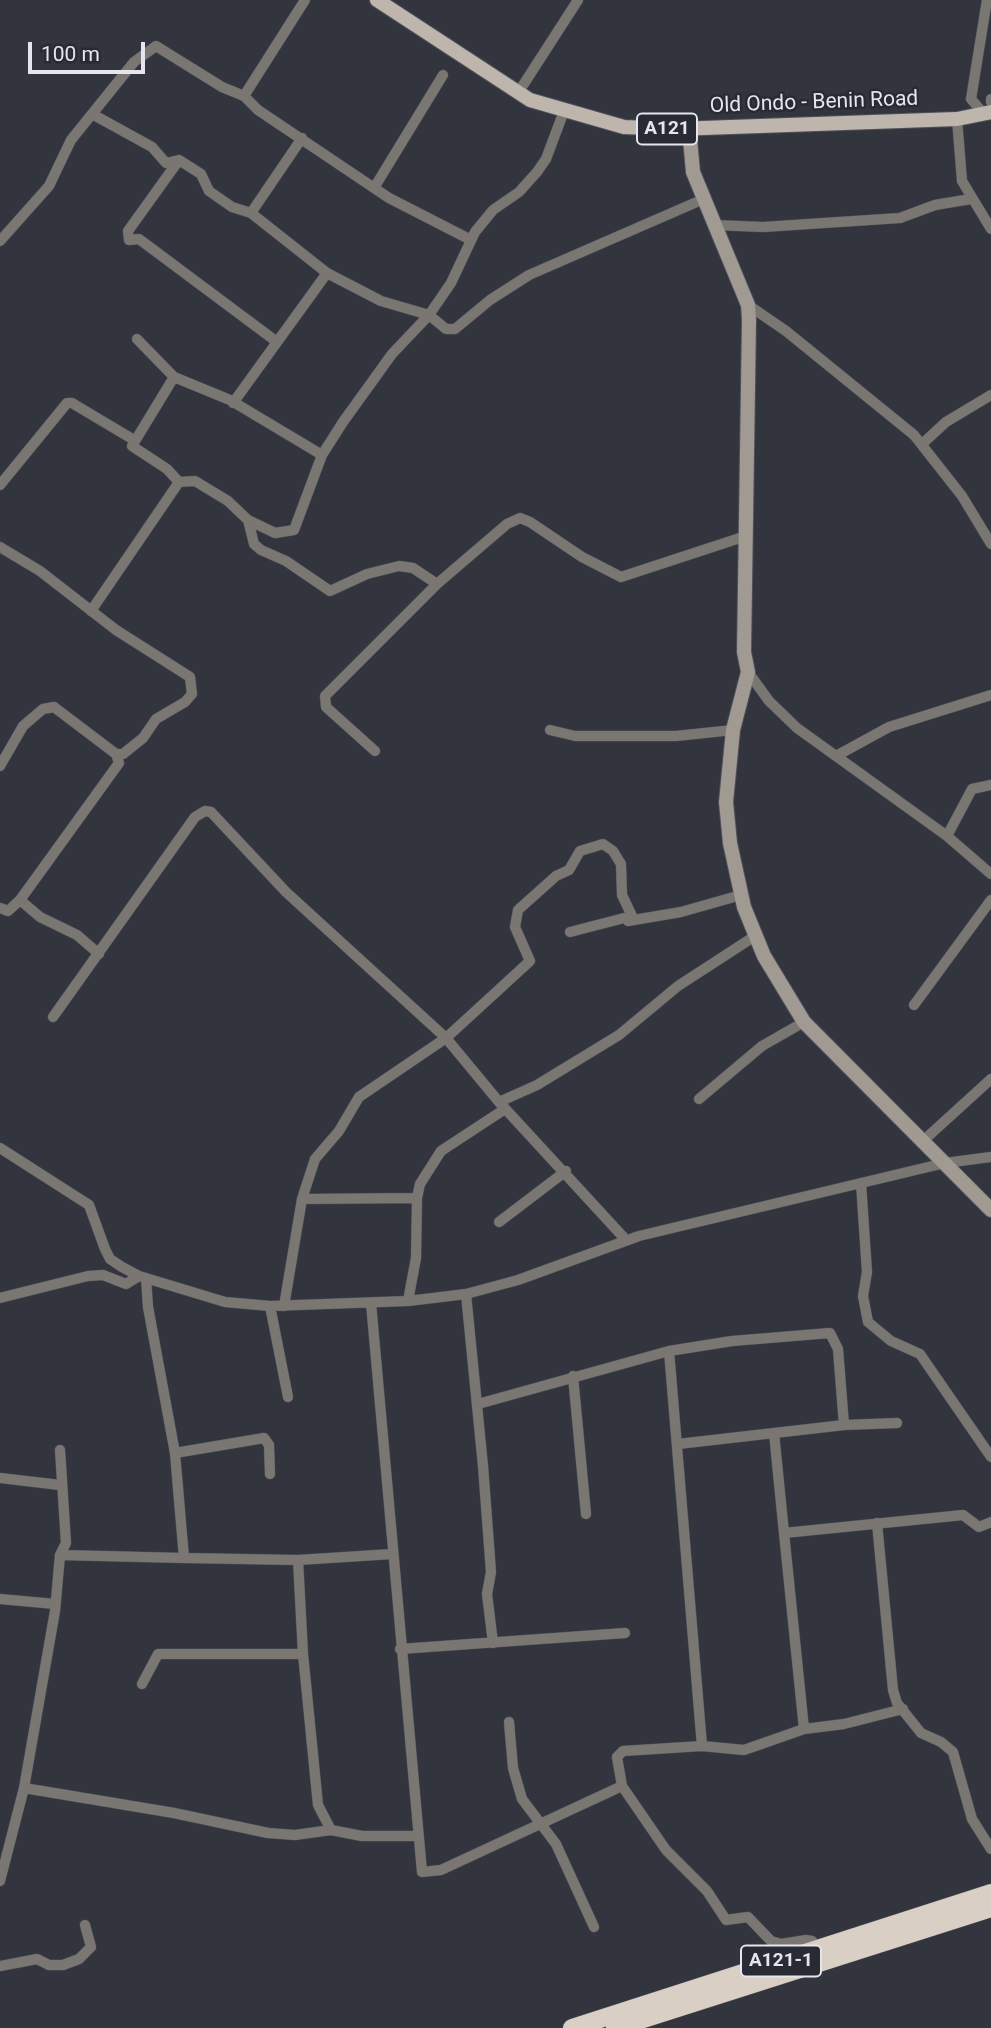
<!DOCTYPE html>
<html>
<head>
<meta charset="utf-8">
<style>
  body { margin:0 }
  #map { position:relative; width:991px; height:2028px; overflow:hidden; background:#32343e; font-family:Roboto,sans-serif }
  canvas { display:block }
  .scale { position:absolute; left:28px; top:42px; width:117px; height:32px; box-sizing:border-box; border:4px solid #e5e6ed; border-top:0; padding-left:9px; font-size:21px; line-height:24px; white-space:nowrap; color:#e5e6ed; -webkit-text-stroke:5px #282a34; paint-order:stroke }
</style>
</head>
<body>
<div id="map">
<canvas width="991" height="2028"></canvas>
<div class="scale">100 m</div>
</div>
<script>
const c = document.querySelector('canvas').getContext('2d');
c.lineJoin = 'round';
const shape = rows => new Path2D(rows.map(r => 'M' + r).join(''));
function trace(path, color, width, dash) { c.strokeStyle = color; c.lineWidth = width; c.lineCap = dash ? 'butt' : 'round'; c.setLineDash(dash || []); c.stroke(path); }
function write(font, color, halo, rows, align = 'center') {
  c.font = font + ' Roboto,sans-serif'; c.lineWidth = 5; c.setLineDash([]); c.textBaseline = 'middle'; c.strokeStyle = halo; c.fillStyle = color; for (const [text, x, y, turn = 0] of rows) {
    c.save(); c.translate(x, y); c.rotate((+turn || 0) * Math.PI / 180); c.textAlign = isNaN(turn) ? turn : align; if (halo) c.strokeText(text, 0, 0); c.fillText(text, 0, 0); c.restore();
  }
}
const street = shape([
  [518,93,578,0],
  [244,96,305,0],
  [991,99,991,102],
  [983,113,971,99,987,0],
  [92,114,152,147,166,163,179,160,201,174,209,191,232,207,251,213,327,273,381,301,429,315,446,329,455,329,490,300,529,275,706,198],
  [957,119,962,181,991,229],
  [179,160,128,231,129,240,139,239,277,342],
  [374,188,443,75],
  [251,213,302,138],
  [714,225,763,227,900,218,935,205,971,199],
  [0,241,49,186,71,140,134,62,156,46,222,87,244,96,258,110,389,198,471,240],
  [748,305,786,331,914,435,962,496,991,544],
  [137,339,174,377,230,400,322,455],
  [174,377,132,446,167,469,179,482,195,481,228,501,248,520,254,544,261,550,286,561,330,591,367,574,399,566,413,568,437,584],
  [233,403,327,273],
  [922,444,946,422,991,395],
  [0,485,67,403,72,403,134,440],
  [248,520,275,533,294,530,322,455,343,422,392,354,429,315,451,283,475,232,493,210,519,192,537,172,546,159,564,111],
  [0,547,40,571,116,630,190,677,192,694,185,702,156,719,143,738,123,754,116,754],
  [91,611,179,482],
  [748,672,769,701,797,728,947,836,991,874],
  [550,730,575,736,676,736,733,730],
  [375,751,326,707,325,696,437,584,507,524,520,518,530,522,582,557,621,577,746,536],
  [836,756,889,727,991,695],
  [0,766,23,726,43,709,54,707,116,754,119,763,20,900],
  [947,836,972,789,991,785],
  [0,908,8,911,20,900,40,917,77,935,99,954],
  [570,932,632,916,628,921,681,912,741,895],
  [914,1005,991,900],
  [53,1017,195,817,205,811,211,812,286,892,446,1038,499,1102,626,1240],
  [699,1099,762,1046,804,1022],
  [499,1102,537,1085,619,1035,678,986,755,936],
  [924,1140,991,1079],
  [0,1148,89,1205,105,1249,110,1259,122,1267,139,1276,225,1302,270,1306,408,1301,466,1294,518,1280,639,1236,945,1163,991,1157],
  [861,1183,867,1272,863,1296,868,1322,891,1341,920,1354,991,1457],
  [302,1199,417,1198],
  [499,1222,566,1171],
  [466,1294,483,1466,491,1572,487,1594,493,1643],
  [0,1298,88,1276,103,1275,126,1284,139,1276],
  [408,1301,416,1258,417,1198,420,1184,441,1151,505,1109],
  [371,1303,422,1872,441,1870,622,1786,617,1757,623,1751,702,1746,744,1750,804,1729,844,1724,903,1709],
  [270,1306,288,1397],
  [284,1306,302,1199,315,1159,339,1131,359,1097,446,1038,530,961,515,927,518,910,556,876,569,870,580,851,603,844,613,851,621,864,622,895,632,916],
  [669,1351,702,1746],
  [573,1376,586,1514],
  [478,1404,669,1351,732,1341,830,1333,838,1349,844,1425],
  [774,1433,784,1533,963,1515,979,1527,991,1522],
  [678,1444,844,1425,897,1423],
  [60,1450,66,1543,60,1555],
  [175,1453,264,1438,269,1445,270,1474],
  [0,1478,60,1485],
  [877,1523,893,1690,897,1703,921,1733,941,1742,953,1752,972,1819,991,1849],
  [784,1533,804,1729],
  [184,1558,298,1560,392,1554],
  [298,1560,303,1654,318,1805,331,1830],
  [0,1599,55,1604],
  [400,1649,625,1633],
  [142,1684,158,1654,303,1654],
  [509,1722,513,1768,522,1799,556,1844,594,1927],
  [622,1786,666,1850,707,1891,726,1920,748,1917,771,1941,781,1944,806,1940,812,1941,819,1949],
  [24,1788,174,1813,268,1833,295,1835,331,1830,362,1836,417,1836],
  [0,1881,24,1788,55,1611,60,1555,184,1558,175,1453,148,1307,146,1278],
  [0,1966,37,1959,49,1965,63,1965,79,1959,91,1947,85,1925]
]);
const secondary = shape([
  [689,128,693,172,748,305,749,320,744,652,748,672,733,730,726,802,730,843,744,907,764,956,804,1022,991,1210]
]);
const primary = shape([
  [377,0,530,100,624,127,675,129,957,119,991,112]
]);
const highway = shape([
  [572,2028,991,1893],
  [615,2028,991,1908]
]);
const shields = [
  [667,129,60],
  [781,1961,80]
];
const shieldNames = [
  ["A121",667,129],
  ["A121-1",781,1961]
];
const streetNames = [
  ["Old Ondo - Benin Road",814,103,-2]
];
trace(street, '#4f505a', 11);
trace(secondary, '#4f505a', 16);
trace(primary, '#4f505a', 16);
trace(highway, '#4f505a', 19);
trace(street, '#7a7671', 10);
trace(secondary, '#a09a93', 14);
trace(primary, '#beb6ad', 14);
trace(highway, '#d9cfc5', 18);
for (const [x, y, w] of shields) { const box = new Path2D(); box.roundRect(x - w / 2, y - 15.5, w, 31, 5); c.fillStyle = '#282a34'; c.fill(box); trace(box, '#e5e6ed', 2); }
write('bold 19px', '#e5e6ed', null, shieldNames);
write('21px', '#e5e6ed', '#282a34', streetNames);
</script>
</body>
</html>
